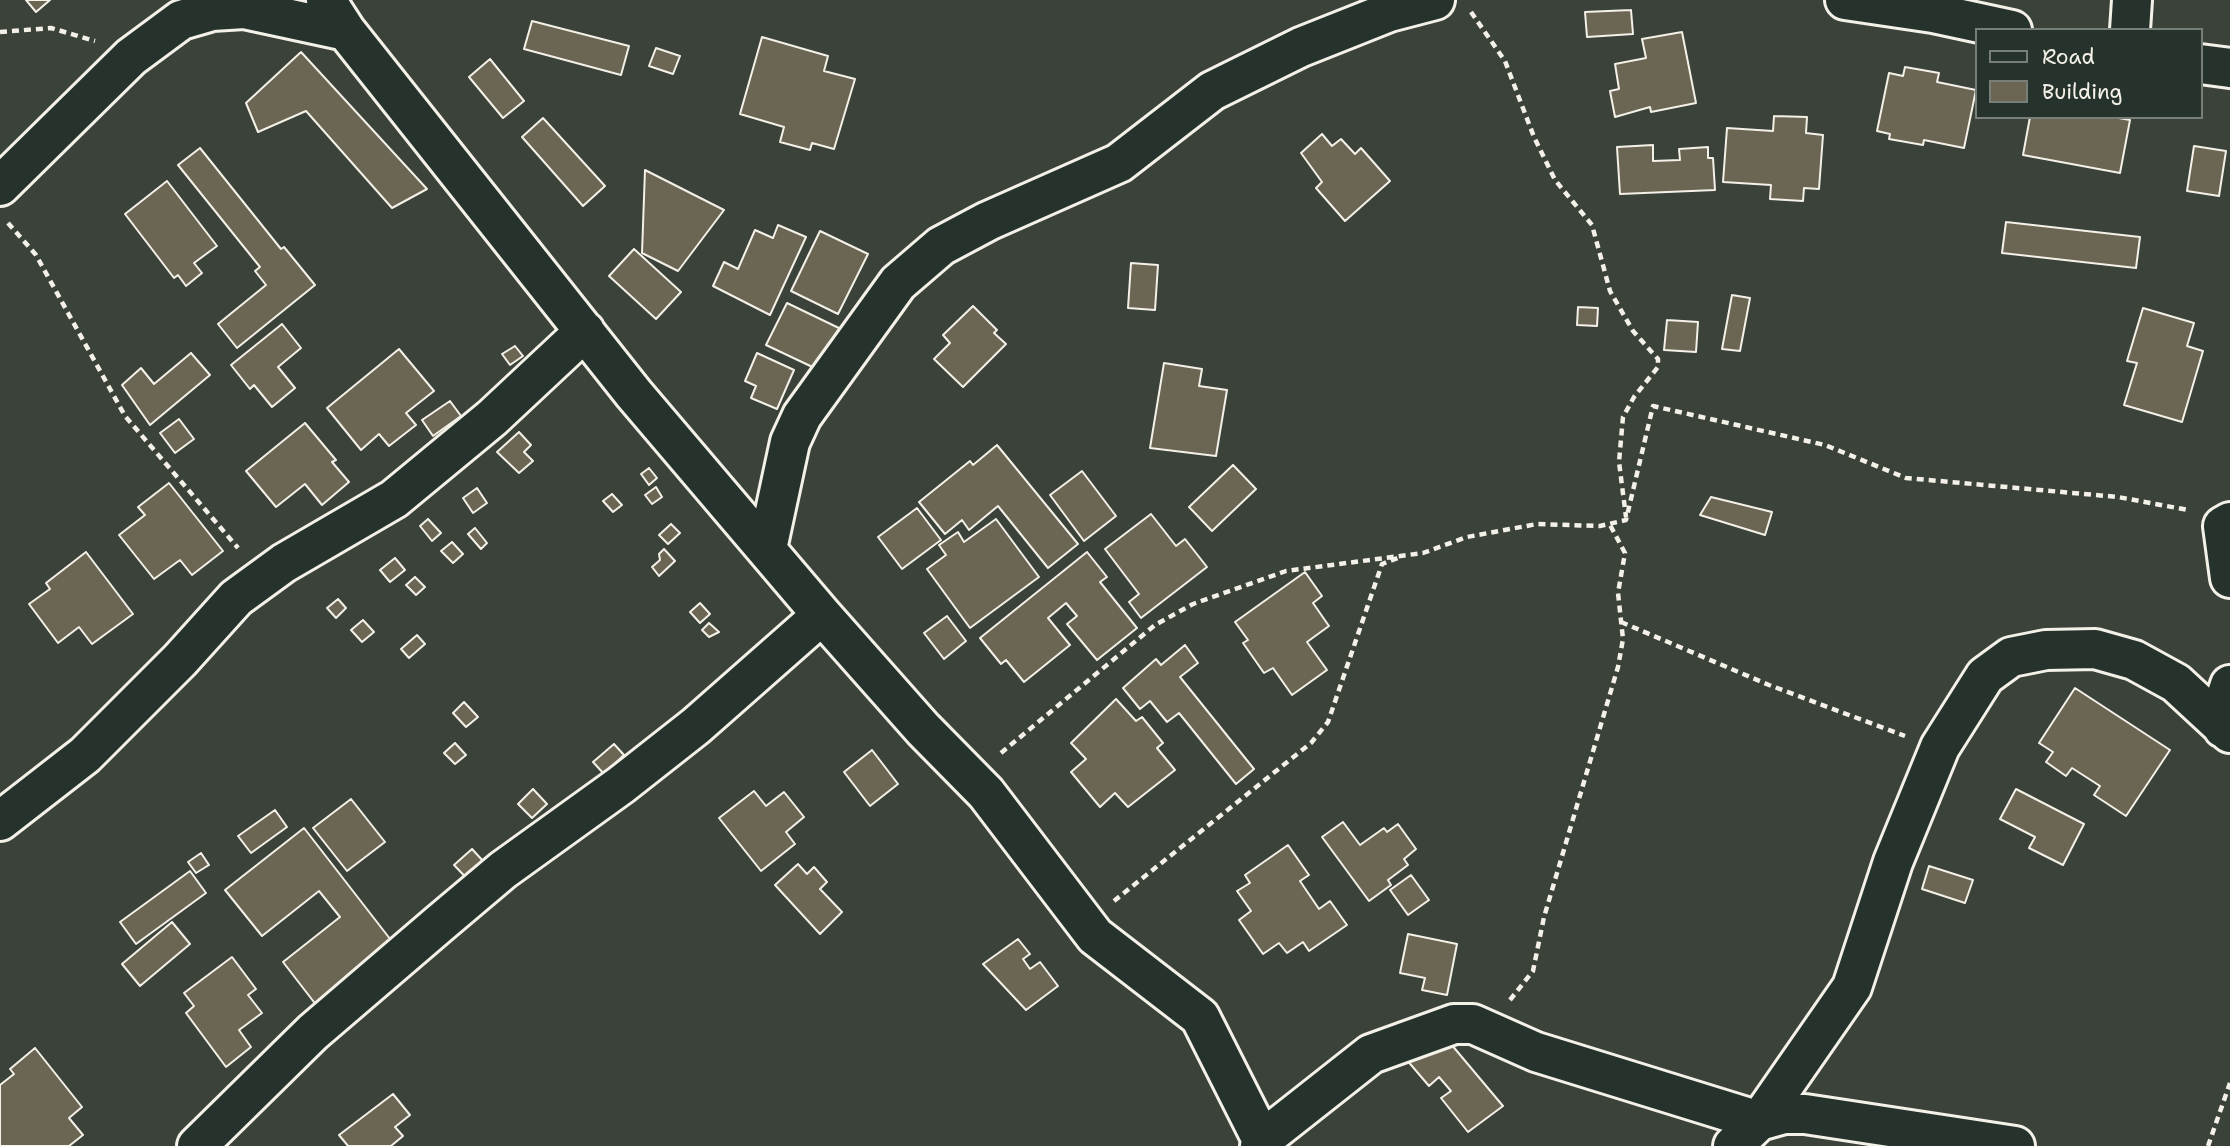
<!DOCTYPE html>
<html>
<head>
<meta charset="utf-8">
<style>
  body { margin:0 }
  #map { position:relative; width:2230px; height:1146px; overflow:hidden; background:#3b4239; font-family:"Shantell Sans",sans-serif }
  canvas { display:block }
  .legend { position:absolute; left:1975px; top:28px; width:228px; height:91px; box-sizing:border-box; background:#26332d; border:2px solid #787f78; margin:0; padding:9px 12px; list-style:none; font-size:21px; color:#f4f1e8 }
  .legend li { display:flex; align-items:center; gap:14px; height:35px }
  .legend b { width:35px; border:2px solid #787f78 }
</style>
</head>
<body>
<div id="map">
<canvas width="2230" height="1146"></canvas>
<ul class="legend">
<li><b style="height:9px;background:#26332d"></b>Road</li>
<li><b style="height:19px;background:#6b6554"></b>Building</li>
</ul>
</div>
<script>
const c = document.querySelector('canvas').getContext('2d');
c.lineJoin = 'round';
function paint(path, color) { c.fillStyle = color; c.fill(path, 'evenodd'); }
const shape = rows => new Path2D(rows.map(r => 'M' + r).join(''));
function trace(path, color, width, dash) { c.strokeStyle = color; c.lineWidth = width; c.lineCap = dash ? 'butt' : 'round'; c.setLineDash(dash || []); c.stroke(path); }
const building = shape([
  [26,0,50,0,36,12,26,0],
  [1631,10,1633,34,1587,37,1585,12,1631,10],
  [532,21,629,46,621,75,524,49,532,21],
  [1682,32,1696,103,1651,112,1650,107,1615,117,1610,91,1619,89,1615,64,1646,58,1642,39,1682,32],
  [762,37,828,56,824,71,855,79,834,149,812,143,810,150,780,142,784,127,740,114,762,37],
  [656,48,680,56,673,74,649,66,656,48],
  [301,52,427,189,392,208,306,111,258,132,246,103,301,52],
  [490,59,524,101,503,118,469,77,490,59],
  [1905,67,1939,73,1937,82,1976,90,1964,148,1924,140,1923,145,1889,139,1890,134,1877,131,1889,73,1903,76,1905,67],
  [1774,116,1807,117,1806,133,1823,135,1819,189,1804,188,1803,201,1770,199,1771,185,1723,182,1727,128,1773,131,1774,116],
  [2030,117,2113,117,2130,120,2120,173,2023,155,2030,117],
  [543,118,605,186,583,206,522,137,543,118],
  [1322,134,1332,146,1341,139,1355,154,1361,148,1390,181,1345,221,1316,188,1322,182,1301,153,1322,134],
  [1653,145,1653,161,1680,160,1679,149,1708,147,1708,158,1713,158,1715,190,1620,194,1617,147,1653,145],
  [2194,146,2226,151,2219,196,2187,191,2194,146],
  [200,148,281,249,284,247,315,285,237,348,218,324,266,285,255,271,260,267,178,165,200,148],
  [645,170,724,210,678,271,642,253,645,170],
  [167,181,217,246,194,263,202,273,186,286,178,275,174,278,125,214,167,181],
  [2006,222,2140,237,2136,268,2002,253,2006,222],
  [778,225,806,237,770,315,713,286,724,262,738,269,755,230,773,238,778,225],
  [820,231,868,254,838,314,791,291,820,231],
  [634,249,681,292,656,319,609,276,634,249],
  [1131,263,1158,265,1155,310,1128,308,1131,263],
  [1732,295,1750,298,1740,351,1722,349,1732,295],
  [787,303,843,330,823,372,766,345,787,303],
  [973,306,997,330,994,333,1006,344,963,387,934,359,950,343,943,335,973,306],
  [1578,307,1598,308,1597,326,1577,325,1578,307],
  [2143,308,2194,323,2187,346,2203,351,2182,422,2124,405,2137,363,2127,361,2143,308],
  [1667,320,1698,322,1696,352,1664,350,1667,320],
  [282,324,301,348,278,367,295,388,272,407,254,385,250,389,231,365,282,324],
  [515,346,523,356,510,365,502,354,515,346],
  [399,349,434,391,406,413,416,425,389,446,379,434,361,450,327,408,399,349],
  [191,353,210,375,150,425,122,385,141,368,154,384,191,353],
  [757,353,794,370,777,409,751,398,756,386,745,381,757,353],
  [1164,363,1202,369,1199,386,1227,390,1216,456,1150,448,1164,363],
  [450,401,461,416,433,436,422,420,450,401],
  [179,419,194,439,175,453,160,433,179,419],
  [305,423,336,460,332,462,349,482,322,505,305,484,276,507,246,471,305,423],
  [519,432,531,445,524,452,533,461,519,473,497,452,519,432],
  [997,445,1078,544,1048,568,998,506,969,530,962,520,945,534,919,502,970,461,973,465,997,445],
  [1233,465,1256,489,1212,531,1189,507,1233,465],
  [649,468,657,478,649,485,641,474,649,468],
  [1082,471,1116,516,1084,541,1050,495,1082,471],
  [169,483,223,551,192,575,180,560,154,579,119,535,145,515,138,507,169,483],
  [656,487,662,497,652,504,645,495,656,487],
  [477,488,487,503,473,513,463,498,477,488],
  [612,494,622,505,613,512,603,501,612,494],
  [1711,497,1772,512,1765,535,1700,515,1711,497],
  [917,508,941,540,902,569,878,537,917,508],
  [1151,514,1176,546,1185,539,1207,567,1141,618,1129,602,1139,594,1105,549,1151,514],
  [428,519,441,533,432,541,420,526,428,519],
  [996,519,1039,577,970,628,927,569,946,555,939,545,958,532,964,542,996,519],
  [671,524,680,533,668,544,659,535,671,524],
  [475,528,487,543,481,549,468,534,475,528],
  [452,542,463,554,453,563,441,551,452,542],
  [664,549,675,561,659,576,652,567,660,560,659,554,664,549],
  [86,552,133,614,92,644,79,627,58,643,29,604,50,589,46,583,86,552],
  [1087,552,1107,577,1100,582,1137,628,1097,660,1067,624,1077,616,1066,603,1048,618,1070,645,1024,682,1006,660,1001,664,980,638,1087,552],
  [395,558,405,570,390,582,380,570,395,558],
  [1305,572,1322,596,1313,603,1329,626,1307,642,1327,670,1292,695,1273,668,1264,673,1243,643,1248,640,1235,622,1305,572],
  [415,577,425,587,416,595,406,585,415,577],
  [338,599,346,608,336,618,327,608,338,599],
  [700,603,710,614,700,623,690,612,700,603],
  [947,616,966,641,944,659,924,633,947,616],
  [363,620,374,632,362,642,351,630,363,620],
  [709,623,719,632,709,637,702,630,709,623],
  [417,635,425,644,409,658,401,649,417,635],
  [1185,645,1198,663,1180,677,1254,769,1236,784,1179,713,1167,722,1150,701,1140,709,1123,688,1156,659,1161,665,1185,645],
  [2075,688,2170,750,2126,816,2094,795,2100,786,2072,768,2066,776,2046,762,2053,752,2039,743,2075,688],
  [1116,699,1136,721,1142,717,1163,743,1157,748,1175,770,1128,807,1115,793,1100,807,1071,772,1086,759,1071,743,1116,699],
  [464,702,478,717,466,727,453,713,464,702],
  [455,743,466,755,455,764,444,753,455,743],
  [614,744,624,755,604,774,593,762,614,744],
  [872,750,898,784,870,806,844,772,872,750],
  [533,789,547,804,532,818,518,804,533,789],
  [2016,789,2084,824,2063,865,2029,848,2035,837,2000,819,2016,789],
  [754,791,766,806,784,792,804,817,786,832,795,844,761,871,719,818,754,791],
  [351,799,385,842,347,871,313,828,351,799],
  [275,810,287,827,251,853,238,836,275,810],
  [1343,822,1360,845,1384,828,1387,832,1398,824,1416,849,1404,859,1408,865,1388,880,1391,885,1369,901,1322,837,1343,822],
  [304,828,394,944,317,1006,283,962,340,917,319,891,262,936,225,890,304,828],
  [1288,845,1309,875,1300,881,1319,909,1330,901,1347,925,1309,951,1303,942,1287,953,1279,943,1263,954,1239,920,1251,911,1237,891,1250,883,1245,875,1288,845],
  [472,849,495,874,478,890,454,865,472,849],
  [201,853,209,865,196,873,188,862,201,853],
  [798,864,807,874,814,867,827,882,820,889,842,912,820,934,775,885,798,864],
  [1929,866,1973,880,1965,903,1922,889,1929,866],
  [190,871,206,893,136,944,120,922,190,871],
  [1411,875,1429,900,1408,915,1390,890,1411,875],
  [172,922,190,944,140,986,122,964,172,922],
  [1408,934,1457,944,1447,995,1422,990,1425,978,1400,973,1408,934],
  [1018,939,1030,954,1023,959,1030,969,1040,962,1058,986,1026,1010,983,964,1018,939],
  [232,957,256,989,248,995,262,1013,239,1030,251,1047,226,1067,186,1013,194,1006,184,993,232,957],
  [1440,1031,1503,1106,1468,1132,1441,1098,1451,1091,1439,1077,1429,1086,1406,1059,1440,1031],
  [35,1048,82,1107,69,1118,83,1135,69,1146,0,1146,0,1085,14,1074,10,1069,35,1048],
  [393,1094,410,1115,395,1127,403,1136,391,1146,348,1146,339,1135,393,1094]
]);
const path = shape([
  [1471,12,1505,61,1534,137,1555,180,1592,225,1610,291,1633,331,1658,359,1658,367,1634,397,1623,417,1619,462,1626,517],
  [0,32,51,28,95,41],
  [8,223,36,255,125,416,238,548],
  [1621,622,1769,685,1905,736],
  [1001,753,1155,625,1193,604,1286,571,1423,553,1467,537,1537,524,1600,526,1626,520,1653,406,1825,445,1906,478,2118,497,2188,510],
  [1114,901,1311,743,1328,722,1382,564,1398,558],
  [1510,1000,1533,971,1544,917,1618,667,1623,639,1618,593,1625,553,1609,523],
  [2208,1146,2230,1083]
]);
const street = shape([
  [326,0,346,31,634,394,822,615,923,729,986,793,1095,936,1200,1017,1262,1140,1260,1146],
  [1845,0,1933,13,2012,30],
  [2130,30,2132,0],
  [2200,64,2230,68],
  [0,186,131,57,181,20,212,11,244,9,346,31],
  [2230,522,2223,526,2230,578],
  [767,549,790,442,802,416,898,283,941,246,988,221,1119,163,1212,91,1301,47,1389,12,1435,0],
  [2223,728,2224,703,2230,685],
  [0,821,85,755,180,660,236,598,284,563,394,499,492,418,585,331],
  [1262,1140,1371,1054,1454,1024,1473,1024,1536,1052,1759,1121,1852,987,1893,862,1940,747,1985,676,2011,657,2046,650,2095,649,2134,660,2176,683,2230,733],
  [197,1146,313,1032,439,924,503,870,621,785,696,726,822,615],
  [1733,1146,1759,1121,1784,1114,1805,1114,2015,1146]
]);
paint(building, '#6b6554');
trace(building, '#f4f1e8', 2);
trace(street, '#f4f1e8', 44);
trace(path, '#f4f1e8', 4.5, [7, 5]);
trace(street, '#26332d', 38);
</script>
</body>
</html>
